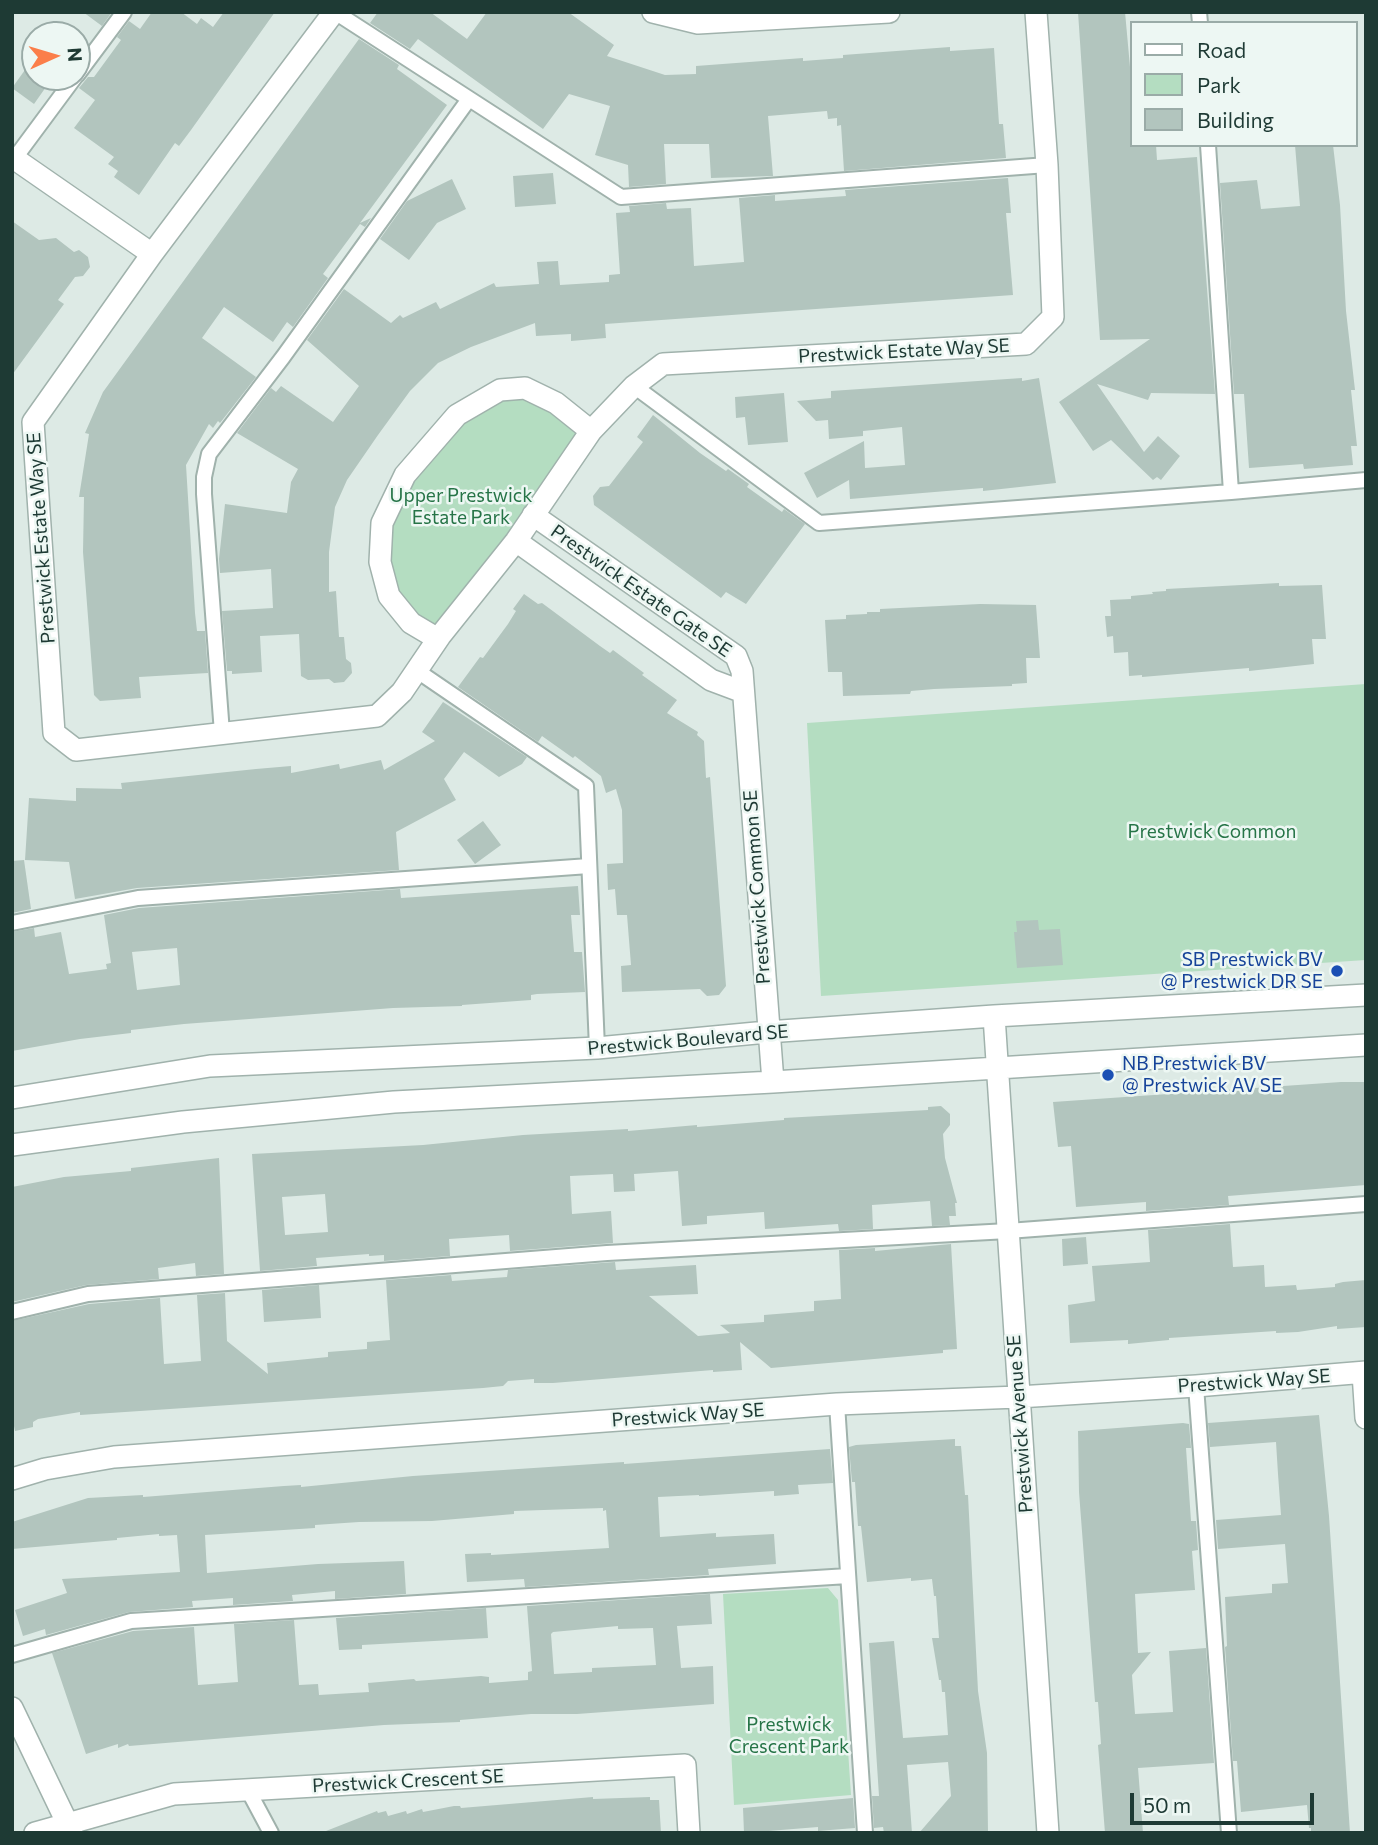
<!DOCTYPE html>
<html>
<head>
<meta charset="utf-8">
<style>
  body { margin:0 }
  #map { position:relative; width:1378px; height:1845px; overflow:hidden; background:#ddeae5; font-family:Commissioner,sans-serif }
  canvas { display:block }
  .frame { position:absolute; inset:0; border:14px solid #1e3a34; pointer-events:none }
  .legend { position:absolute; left:1130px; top:21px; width:228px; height:126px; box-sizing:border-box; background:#edf7f3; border:2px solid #9aaba7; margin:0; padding:9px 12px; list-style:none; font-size:21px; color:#1e3a34 }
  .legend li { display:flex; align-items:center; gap:14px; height:35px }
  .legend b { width:35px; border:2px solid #9aaba7 }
  .north { position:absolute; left:21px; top:21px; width:70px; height:70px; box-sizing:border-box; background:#edf7f3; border:2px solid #9aaba7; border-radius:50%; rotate:86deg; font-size:19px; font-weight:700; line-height:28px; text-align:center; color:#1e3a34 }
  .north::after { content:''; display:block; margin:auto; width:24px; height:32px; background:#fb7e4a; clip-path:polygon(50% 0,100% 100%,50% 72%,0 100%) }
  .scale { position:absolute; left:1130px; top:1793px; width:184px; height:32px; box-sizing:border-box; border:4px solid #1e3a34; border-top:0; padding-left:9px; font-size:21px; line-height:24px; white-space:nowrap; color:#1e3a34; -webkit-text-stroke:5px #edf7f3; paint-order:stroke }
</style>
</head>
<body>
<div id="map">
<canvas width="1378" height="1845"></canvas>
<div class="frame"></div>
<ul class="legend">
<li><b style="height:9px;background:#fff"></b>Road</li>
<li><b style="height:19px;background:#b4ddc1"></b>Park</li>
<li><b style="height:19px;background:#b2c5be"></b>Building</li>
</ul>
<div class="north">N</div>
<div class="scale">50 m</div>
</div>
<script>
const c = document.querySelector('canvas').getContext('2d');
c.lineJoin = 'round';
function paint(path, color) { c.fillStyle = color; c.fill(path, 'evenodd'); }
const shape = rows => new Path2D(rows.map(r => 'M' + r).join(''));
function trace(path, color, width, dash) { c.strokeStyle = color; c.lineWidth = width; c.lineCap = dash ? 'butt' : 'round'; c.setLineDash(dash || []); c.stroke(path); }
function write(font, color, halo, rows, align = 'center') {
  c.font = font + ' Commissioner,sans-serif'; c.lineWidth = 5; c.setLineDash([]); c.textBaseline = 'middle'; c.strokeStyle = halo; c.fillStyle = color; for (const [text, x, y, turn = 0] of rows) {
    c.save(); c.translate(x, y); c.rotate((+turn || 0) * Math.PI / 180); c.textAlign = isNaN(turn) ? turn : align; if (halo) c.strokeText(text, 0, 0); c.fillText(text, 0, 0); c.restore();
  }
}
const green = shape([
  [525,388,591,431,440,636,389,596,382,523,457,415],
  [1366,684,1366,960,821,996,807,723],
  [828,1588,838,1600,851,1795,734,1805,723,1594]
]);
const building = shape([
  [83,12,112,12,102,26],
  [152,12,181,12,197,24,201,18,213,27,224,12,275,12,191,130,179,146,175,143,139,195,114,177,118,171,108,164,114,157,74,128,95,100,79,88,88,77,94,77,121,40,117,37,129,21,140,29],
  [378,12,430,12,467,39,487,12,568,12,614,45,607,56,665,75,696,74,696,66,803,58,803,61,843,58,843,55,950,47,950,51,994,48,999,124,1003,124,1006,158,844,171,841,125,837,126,837,118,828,119,827,111,768,116,773,176,711,178,709,144,664,144,666,184,629,187,628,165,595,155,610,106,569,94,543,129,418,39,410,49,370,23],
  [1078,12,1125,12,1131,78,1131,145,1156,145,1157,160,1197,157,1215,394,1151,393,1148,400,1097,384,1144,452,1158,436,1180,456,1161,480,1157,477,1153,480,1111,440,1093,451,1059,402,1150,339,1100,340],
  [359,39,399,65,397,69,447,105,360,223,371,218,365,227,360,224,323,274,328,278,293,327,287,322,273,342,224,307,202,338,256,377,220,423,218,421,213,428,209,424,186,465,195,613,197,631,205,631,208,673,139,677,141,698,100,701,94,695,83,552,84,497,79,497,89,434,85,433,103,392],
  [35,56,35,77,53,77,34,104,12,88],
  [1295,145,1333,145,1340,205,1346,311,1355,390,1351,390,1357,446,1351,446,1353,465,1304,469,1303,464,1249,468,1244,394,1234,394,1220,183,1257,180,1261,209,1300,206],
  [553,173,556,204,515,207,513,176],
  [1008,178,1011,213,1006,213,1013,295,605,324,606,338,571,341,571,334,536,336,535,323,471,347,438,363,410,391,378,435,347,480,335,507,329,552,329,592,336,591,339,637,344,637,346,659,351,663,352,673,344,682,334,683,329,679,308,680,301,676,299,634,260,636,262,672,232,674,232,671,227,671,222,611,273,608,271,569,220,573,219,559,225,504,287,513,291,482,298,469,237,433,271,388,276,392,281,386,333,422,359,386,307,340,344,289,391,323,400,315,403,318,436,302,440,309,494,283,496,287,539,284,537,262,558,261,560,285,609,282,609,275,620,274,616,213,630,212,629,206,666,203,667,209,691,208,694,266,744,262,739,198,775,195,775,201,846,196,845,190],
  [452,179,466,209,437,223,409,260,380,239,407,201],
  [12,221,39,240,56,238,74,252,79,250,88,257,90,267,83,276,75,277,58,300,64,304,12,375],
  [1022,378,1022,381,1039,378,1056,483,983,491,983,488,850,499,849,480,817,498,804,473,864,441,865,468,905,465,902,427,863,431,863,436,829,439,828,420,816,421,797,401,831,398,831,391],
  [784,393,788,442,748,445,745,417,736,418,735,397],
  [653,415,700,453,726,471,728,469,749,484,747,487,782,512,784,509,805,524,746,604,726,592,721,598,594,505,593,496,600,487,609,486,643,442,637,437],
  [1279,583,1279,586,1322,585,1326,639,1312,639,1314,664,1249,671,1249,668,1142,677,1142,675,1129,676,1128,652,1114,653,1113,636,1107,637,1105,616,1111,616,1110,600,1131,599,1131,596,1153,594,1152,592,1166,591,1166,589],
  [524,594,538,604,542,603,600,646,610,653,613,650,644,673,642,675,677,700,667,713,698,732,697,735,704,741,706,778,710,777,726,986,719,995,707,996,700,989,622,992,621,966,631,965,627,915,617,915,615,889,608,890,607,864,623,863,622,810,616,789,606,793,601,776,575,756,573,758,542,736,538,742,458,687,480,657,483,658,508,624,516,611,513,609],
  [980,604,1036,605,1040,658,1026,658,1027,683,1012,684,1012,686,934,689,911,691,910,694,843,696,842,672,828,672,825,620,846,619,846,615,867,614,867,612,880,612,880,609],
  [443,702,527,757,522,764,499,777,464,752,444,779,456,800,396,832,399,870,137,888,75,899,69,862,25,860,29,798,76,801,76,788,122,789,121,783,256,769,291,766,291,773,339,764,340,769,381,760,384,770,435,741,422,732],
  [483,821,501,845,475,864,457,840],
  [24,860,31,909,12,913,12,861],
  [578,886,580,915,571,915,574,952,582,952,585,992,537,994,531,995,531,1000,462,1005,462,1006,393,1008,184,1024,131,1030,131,1033,80,1039,12,1051,12,932,34,928,35,937,61,932,69,974,107,969,106,964,111,963,104,915,139,908,400,889,401,898],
  [177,948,180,985,137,990,132,952],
  [1038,920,1039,930,1060,929,1063,965,1017,968,1014,932,1017,932,1016,921],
  [1341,1082,1366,1082,1366,1185,1228,1196,1229,1205,1146,1211,1146,1202,1076,1207,1071,1146,1058,1147,1053,1102],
  [941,1106,950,1114,950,1125,943,1134,945,1158,957,1203,955,1203,956,1216,949,1216,950,1225,932,1226,930,1201,872,1205,873,1229,839,1231,838,1224,765,1229,764,1212,707,1216,707,1224,682,1226,678,1171,634,1174,635,1191,614,1192,613,1174,570,1176,572,1214,611,1211,613,1243,510,1251,509,1235,449,1239,450,1256,384,1261,384,1255,369,1256,369,1254,316,1258,317,1266,260,1271,252,1154,423,1145,523,1135,628,1129,628,1131,697,1125,697,1127,784,1120,784,1118,928,1110,928,1107],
  [325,1194,328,1232,285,1235,282,1197],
  [219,1158,224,1274,196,1276,195,1263,158,1268,159,1279,86,1285,12,1302,12,1187,64,1177,131,1171,131,1168],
  [1230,1224,1233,1267,1264,1265,1265,1287,1296,1285,1297,1290,1335,1287,1335,1284,1343,1282,1366,1280,1366,1327,1337,1329,1337,1326,1298,1332,1276,1333,1276,1331,1169,1338,1169,1340,1128,1344,1128,1340,1070,1343,1068,1305,1095,1301,1092,1266,1150,1262,1148,1230],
  [1086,1237,1088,1264,1063,1266,1062,1239],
  [951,1244,957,1349,943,1350,943,1353,771,1368,740,1342,742,1370,713,1372,713,1370,553,1383,534,1383,534,1379,508,1381,503,1386,483,1388,140,1411,80,1415,80,1412,38,1419,33,1422,33,1427,15,1431,12,1416,12,1321,89,1304,160,1298,164,1364,201,1361,197,1295,225,1293,227,1341,268,1374,267,1363,328,1357,328,1352,367,1349,367,1342,390,1340,386,1280,451,1275,452,1281,507,1277,508,1270,615,1262,616,1270,696,1265,698,1294,649,1296,698,1336,730,1333,720,1325,764,1322,764,1315,814,1311,814,1301,841,1299,839,1250,875,1248,875,1251],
  [319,1285,321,1318,264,1322,262,1290],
  [1319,1415,1329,1516,1350,1833,1311,1833,1311,1828,1309,1828,1307,1805,1241,1812,1237,1761,1233,1761,1225,1647,1227,1646,1225,1597,1272,1593,1272,1584,1288,1583,1285,1544,1218,1549,1216,1520,1281,1515,1278,1474,1276,1442,1210,1447,1208,1423],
  [1183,1423,1189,1424,1191,1448,1186,1448,1191,1521,1196,1521,1198,1550,1192,1551,1195,1590,1135,1594,1138,1653,1151,1652,1132,1675,1135,1714,1173,1712,1169,1651,1206,1648,1214,1763,1138,1768,1143,1833,1105,1833,1098,1745,1101,1744,1098,1702,1095,1702,1079,1492,1078,1431],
  [955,1439,955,1446,961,1446,965,1495,968,1495,978,1691,987,1753,988,1833,919,1833,951,1796,948,1762,907,1765,912,1833,884,1833,883,1827,874,1828,872,1796,879,1796,869,1643,894,1641,903,1738,948,1735,945,1692,942,1692,941,1680,939,1680,932,1638,939,1638,936,1596,934,1596,932,1579,911,1581,911,1578,867,1582,861,1526,858,1526,855,1482,852,1482,849,1447,856,1445],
  [830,1449,833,1483,798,1485,799,1494,774,1496,774,1491,699,1496,699,1495,658,1497,660,1537,716,1533,716,1537,774,1534,776,1564,708,1569,709,1575,525,1587,524,1579,467,1582,465,1554,491,1553,491,1555,609,1548,606,1510,603,1511,603,1508,514,1511,514,1514,432,1521,359,1522,315,1525,315,1528,205,1535,207,1573,318,1564,404,1561,406,1594,335,1599,335,1591,292,1595,293,1601,233,1605,233,1598,192,1601,193,1607,129,1612,46,1635,45,1629,23,1636,15,1610,67,1593,62,1579,180,1572,177,1535,159,1536,159,1534,117,1538,117,1540,12,1549,12,1522,88,1498,143,1495,143,1497,284,1486,301,1485,301,1487,413,1476,624,1462,624,1464],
  [710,1594,712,1624,677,1626,681,1668,713,1666,714,1704,577,1714,531,1714,460,1720,460,1722,384,1725,129,1746,128,1744,118,1748,118,1744,86,1754,52,1653,133,1631,194,1627,198,1685,238,1682,234,1624,294,1620,299,1685,318,1684,319,1695,369,1692,368,1683,414,1679,416,1681,481,1676,489,1677,489,1683,528,1680,528,1672,532,1671,527,1606],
  [618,1626,618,1629,653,1628,656,1665,592,1668,592,1672,554,1674,551,1634,553,1632],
  [486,1608,488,1638,362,1645,362,1649,339,1650,336,1618],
  [593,1797,593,1799,650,1797,650,1800,659,1800,661,1833,326,1833,326,1831,377,1811,378,1813,386,1811,388,1816,406,1811,407,1814,422,1809,423,1812,454,1806,460,1806,461,1808],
  [853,1798,855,1828,818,1831,818,1827,744,1833,743,1808]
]);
const service = shape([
  [335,12,621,197,1047,165],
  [1199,12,1200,23],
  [77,75,124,12],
  [12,162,75,77],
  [634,386,819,523,1231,492,1208,145],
  [1231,492,1366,480],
  [416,670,586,786,597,1048],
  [222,733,204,494,204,477,209,454,283,357,469,99],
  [12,923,138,898,589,866],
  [12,1312,88,1294,607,1253,1008,1231,1366,1204],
  [1196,1386,1229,1833],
  [837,1404,865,1833],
  [12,1655,131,1621,848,1576],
  [248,1790,271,1833]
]);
const minor = shape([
  [334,12,152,254,33,422,54,733,76,750,377,716,402,692,440,636,516,541,591,431,634,386,663,364,1026,344,1053,317,1047,165,1036,12],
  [653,12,698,23,889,12],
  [12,157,152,254],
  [533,515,736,656,742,671,773,1082],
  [516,541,711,680,743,692],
  [438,639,411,623,389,596,380,562,382,523,405,475,457,415,500,390,525,388,556,403,591,431],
  [994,1016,1048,1833],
  [12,1098,210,1066,597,1048,767,1032,994,1016,1366,995],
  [12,1145,183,1122,394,1102,773,1082,1366,1045],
  [1363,1373,1366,1418],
  [12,1479,45,1469,114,1457,837,1404,1018,1397,1196,1386,1366,1372],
  [35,1833,174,1794,685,1765,689,1833]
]);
const tertiary = shape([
  [12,1708,72,1833]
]);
const markers = [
  [1337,971,7,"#1a4fb4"],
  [1108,1075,7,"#1a4fb4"]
];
const streetNames = [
  ["Prestwick Estate Way SE",904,351,-3],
  ["Prestwick Estate Way SE",41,538,-94],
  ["Prestwick Estate Gate SE",641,591,35],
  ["Prestwick Common SE",757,887,-94],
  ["Prestwick Boulevard SE",688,1040,-5],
  ["Prestwick Way SE",1254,1381,-4],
  ["Prestwick Way SE",688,1415,-4],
  ["Prestwick Avenue SE",1020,1424,-94],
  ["Prestwick Crescent SE",408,1781,-3]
];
const parkNames = [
  ["Upper Prestwick",461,496],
  ["Estate Park",461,518],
  ["Prestwick Common",1212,832],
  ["Prestwick",789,1725],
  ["Crescent Park",789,1747]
];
const transitNames = [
  ["SB Prestwick BV",1323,960],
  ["@ Prestwick DR SE",1323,982],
  ["NB Prestwick BV",1122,1064,"left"],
  ["@ Prestwick AV SE",1122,1086,"left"]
];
paint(green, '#b4ddc1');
paint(building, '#b2c5be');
trace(service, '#a0b2ac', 18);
trace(minor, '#a0b2ac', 24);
trace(tertiary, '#a0b2ac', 24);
trace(service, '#fff', 14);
trace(minor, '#fff', 21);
trace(tertiary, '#fff', 21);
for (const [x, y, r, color] of markers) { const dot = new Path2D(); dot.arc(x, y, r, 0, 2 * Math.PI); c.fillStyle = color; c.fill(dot); trace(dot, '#edf7f3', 2.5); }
write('19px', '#1e3a34', '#edf7f3', streetNames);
write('19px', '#267447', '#edf7f3', parkNames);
write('19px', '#164399', '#edf7f3', transitNames, 'right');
</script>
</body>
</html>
